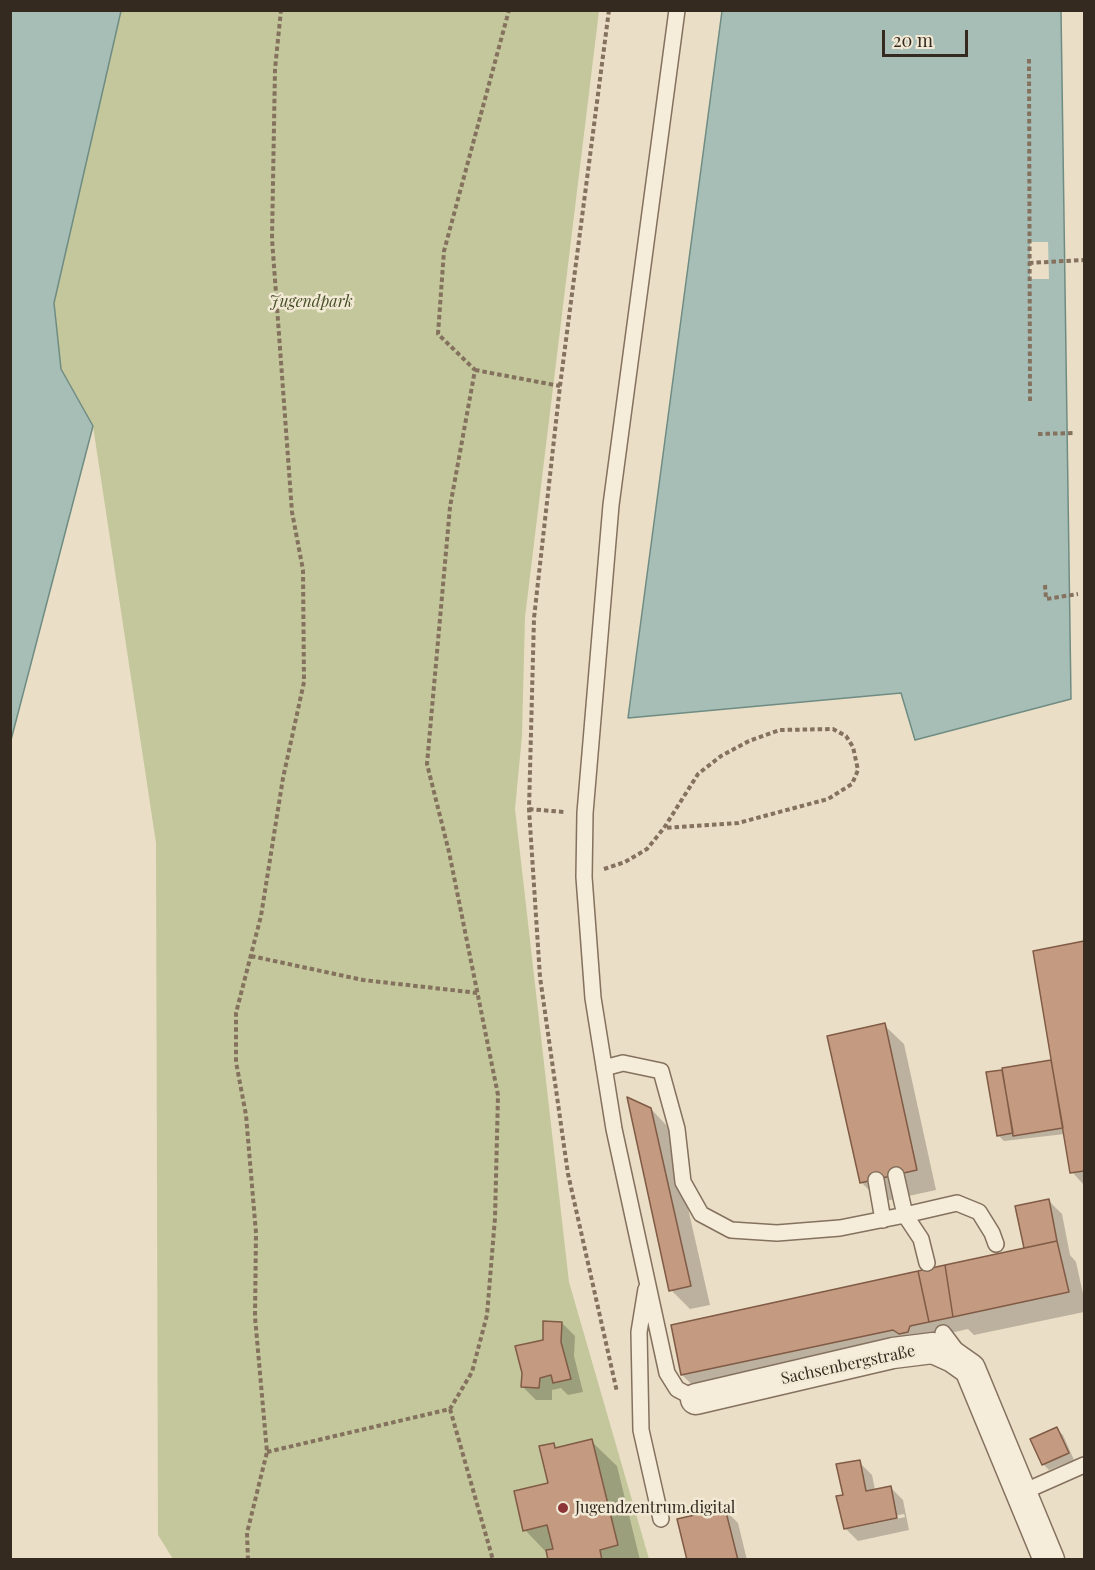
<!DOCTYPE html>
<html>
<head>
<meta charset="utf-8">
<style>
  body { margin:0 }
  #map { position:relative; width:1095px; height:1570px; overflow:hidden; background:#eadec6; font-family:"Playfair Display",serif }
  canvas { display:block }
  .frame { position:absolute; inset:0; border:12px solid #352a20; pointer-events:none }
  .scale { position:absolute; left:882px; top:30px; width:86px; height:27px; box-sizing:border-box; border:3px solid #352a20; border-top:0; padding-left:8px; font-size:18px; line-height:21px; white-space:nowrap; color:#352a20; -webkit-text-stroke:4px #f2e9d5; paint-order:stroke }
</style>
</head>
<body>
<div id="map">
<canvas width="1095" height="1570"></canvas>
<div class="frame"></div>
<div class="scale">20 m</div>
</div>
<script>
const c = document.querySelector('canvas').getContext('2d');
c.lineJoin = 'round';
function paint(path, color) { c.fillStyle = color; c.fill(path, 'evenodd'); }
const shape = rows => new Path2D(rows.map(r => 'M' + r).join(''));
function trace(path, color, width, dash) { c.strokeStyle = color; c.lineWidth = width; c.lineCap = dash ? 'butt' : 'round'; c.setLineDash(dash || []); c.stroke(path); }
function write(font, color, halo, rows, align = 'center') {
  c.font = font + ' "Playfair Display",serif'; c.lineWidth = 5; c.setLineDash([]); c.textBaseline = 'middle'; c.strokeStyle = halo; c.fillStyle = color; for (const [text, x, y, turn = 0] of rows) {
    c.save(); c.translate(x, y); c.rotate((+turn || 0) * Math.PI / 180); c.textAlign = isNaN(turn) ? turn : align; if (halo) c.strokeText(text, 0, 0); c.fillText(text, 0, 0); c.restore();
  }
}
const green = shape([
  [121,11,599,11,525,617,522,736,515,809,569,1282,649,1559,173,1559,158,1535,156,843,93,426,61,369,54,304]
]);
const water = shape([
  [11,10,121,11,54,303,61,369,93,426,11,740,11,10],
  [722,11,1061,11,1071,699,915,740,901,693,628,718,722,11]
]);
const pier = shape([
  [1030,242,1048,242,1049,279,1030,279]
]);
const shadow = shape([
  [1084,942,1084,1185,1072,1172,1065,1134,1004,1141,998,1135,988,1073,1050,1062,1054,1065,1035,952],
  [884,1025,904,1044,936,1190,881,1202,861,1182],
  [651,1109,670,1129,710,1305,690,1309,671,1290],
  [1049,1201,1062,1214,1070,1255,1076,1262,1084,1298,1084,1312,974,1335,968,1329,950,1333,708,1400,682,1375,672,1326,1027,1249,1026,1247],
  [562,1323,575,1336,574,1356,583,1392,568,1395,561,1388,552,1390,552,1400,536,1400,523,1387,544,1342],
  [1056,1429,1063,1435,1074,1460,1049,1470,1043,1464],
  [591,1441,617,1466,640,1560,550,1560,548,1554,525,1530,550,1484,553,1445,558,1449],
  [859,1462,872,1475,875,1490,890,1487,903,1500,909,1530,858,1541,845,1528],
  [904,1514,905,1517,853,1528,853,1525],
  [725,1510,738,1523,747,1560,688,1560]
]);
const building = shape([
  [1084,941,1084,1171,1070,1173,1033,951,1084,941],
  [885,1023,917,1170,860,1183,827,1036,885,1023],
  [1051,1060,1063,1128,1013,1136,1002,1068,1051,1060],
  [1002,1070,1013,1133,997,1136,986,1072,1002,1070],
  [627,1097,651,1108,691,1286,669,1291,627,1097],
  [1049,1199,1057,1241,1024,1248,1015,1206,1049,1199],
  [1057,1241,1069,1292,953,1317,945,1265,1057,1241],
  [945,1265,953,1317,929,1322,918,1271,945,1265],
  [918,1271,929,1322,910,1326,908,1332,899,1334,893,1330,681,1375,671,1325,918,1271],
  [543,1321,562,1322,561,1342,571,1379,553,1383,551,1375,540,1378,539,1388,521,1387,522,1373,515,1346,543,1340,543,1321],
  [1057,1427,1069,1453,1042,1465,1030,1439,1057,1427],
  [592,1439,618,1545,600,1550,602,1560,548,1560,546,1550,553,1549,547,1525,523,1531,514,1491,548,1483,539,1446,554,1443,555,1448,592,1439],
  [860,1460,866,1491,891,1486,897,1518,844,1529,836,1496,843,1495,836,1464,860,1460],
  [725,1508,738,1560,687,1560,677,1519,725,1508]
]);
const path = shape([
  [609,10,560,386,534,618,529,809,540,977,568,1174,617,1392],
  [1029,59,1030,402],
  [1029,263,1084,260],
  [475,370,560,386],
  [1038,434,1075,433],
  [1045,585,1046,599,1078,594],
  [529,809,564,812],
  [604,869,625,862,647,849,664,828,698,774,721,756,749,741,780,730,833,729,846,736,853,747,858,770,852,784,828,799,738,823,664,828],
  [251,956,363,980,478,993],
  [450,1409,493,1560],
  [267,1452,450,1409,472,1372,487,1315,495,1218,498,1095,449,852,427,764,450,507,475,370,438,334,444,251,509,10],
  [248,1560,247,1533,267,1452,255,1317,256,1233,246,1115,236,1062,236,1013,261,916,283,778,304,682,303,570,292,512,272,239,275,69,281,10]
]);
const service = shape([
  [677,10,611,505,585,813,584,877,593,998,614,1129,667,1373,677,1389,696,1399],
  [604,1068,623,1063,661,1071,677,1129,683,1182,701,1214,731,1230,777,1233,840,1228,905,1215,896,1175],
  [876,1180,883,1220],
  [927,1263,921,1239,905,1215,957,1203,979,1212,992,1233,996,1244],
  [646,1289,639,1332,641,1430,661,1519],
  [943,1333,958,1353],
  [1023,1492,1084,1465]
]);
const minor = shape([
  [696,1399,893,1353,933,1348,953,1357,970,1369,1049,1560]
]);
const markers = [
  [563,1508,6,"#8d3437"]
];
const parkNames = [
  ["Jugendpark",311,302]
];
const streetNames = [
  ["Sachsenbergstraße",848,1365,-12]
];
const poiNames = [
  ["Jugendzentrum.digital",575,1508]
];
paint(green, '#c3c79b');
paint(water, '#a7beb7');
trace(water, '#6f8c83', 1.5);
paint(pier, '#eadec6');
paint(shadow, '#0003');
paint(building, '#c49a80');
trace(building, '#805b46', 1.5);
trace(service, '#84715e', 18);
trace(minor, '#84715e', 33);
trace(path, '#84715e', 4, [4.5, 3]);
trace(service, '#f5ecd9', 15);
trace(minor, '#f5ecd9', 30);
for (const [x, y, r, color] of markers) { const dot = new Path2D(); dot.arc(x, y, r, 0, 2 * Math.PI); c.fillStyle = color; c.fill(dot); trace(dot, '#f2e9d5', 2); }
write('italic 16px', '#475029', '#f2e9d5', parkNames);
write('16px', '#352a20', '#f2e9d5', streetNames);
write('16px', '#352a20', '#f2e9d5', poiNames, 'left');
</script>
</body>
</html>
